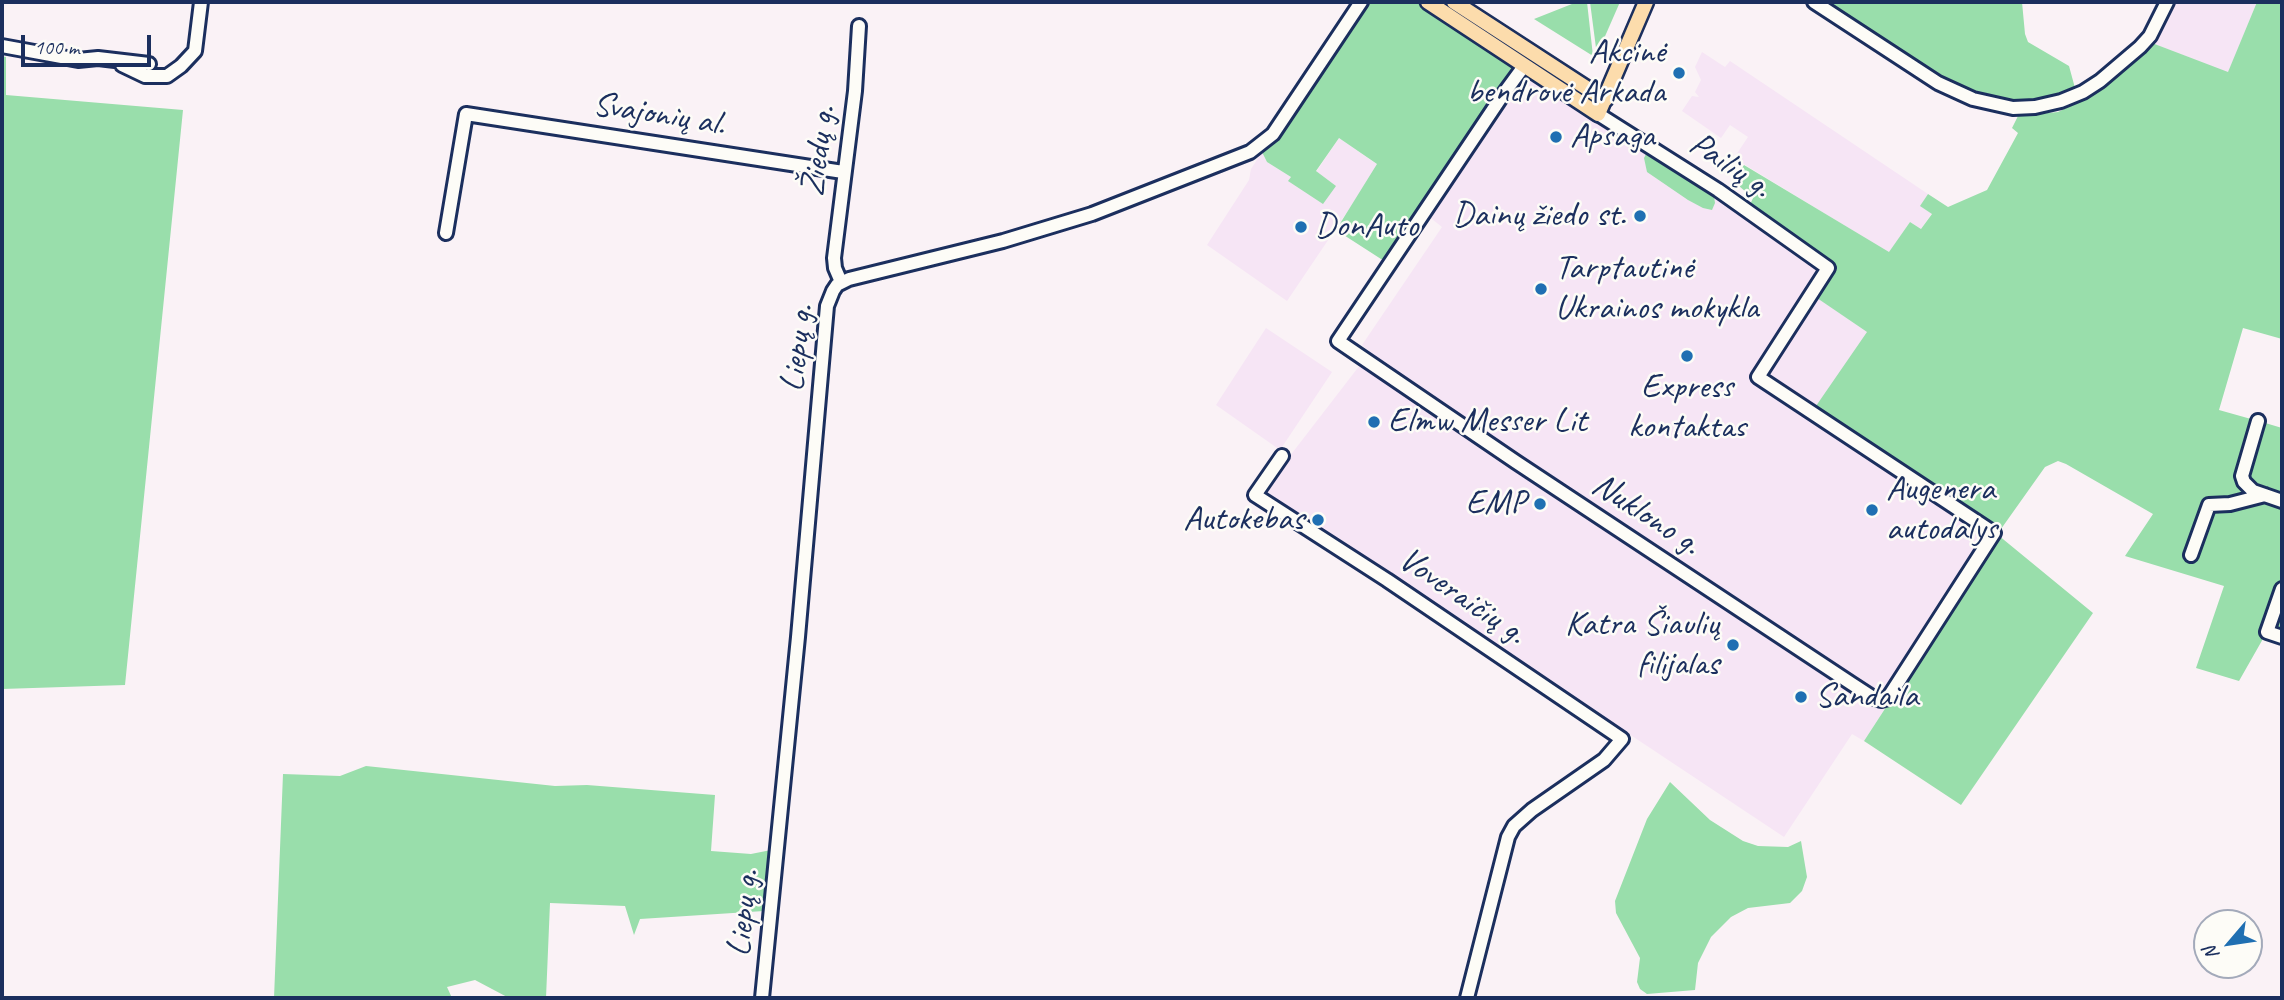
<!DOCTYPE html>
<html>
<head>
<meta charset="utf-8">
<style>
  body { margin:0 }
  #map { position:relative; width:2284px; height:1000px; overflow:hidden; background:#faf2f6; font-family:Caveat,sans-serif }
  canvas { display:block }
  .frame { position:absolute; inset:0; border:4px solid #1b2f5e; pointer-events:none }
  .north { position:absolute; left:2193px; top:909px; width:70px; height:70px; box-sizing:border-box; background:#fdfcf7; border:2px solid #a3aaba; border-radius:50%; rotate:241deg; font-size:19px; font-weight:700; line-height:28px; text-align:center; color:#1b2f5e }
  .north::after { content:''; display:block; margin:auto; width:24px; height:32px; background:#1f6fb2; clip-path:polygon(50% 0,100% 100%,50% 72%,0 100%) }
  .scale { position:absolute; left:21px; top:35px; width:130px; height:32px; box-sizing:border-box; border:4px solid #1b2f5e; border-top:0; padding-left:9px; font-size:21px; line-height:24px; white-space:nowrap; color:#1b2f5e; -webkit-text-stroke:5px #fdfcf7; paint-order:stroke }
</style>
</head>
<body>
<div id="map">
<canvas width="2284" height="1000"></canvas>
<div class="frame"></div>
<div class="north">N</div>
<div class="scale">100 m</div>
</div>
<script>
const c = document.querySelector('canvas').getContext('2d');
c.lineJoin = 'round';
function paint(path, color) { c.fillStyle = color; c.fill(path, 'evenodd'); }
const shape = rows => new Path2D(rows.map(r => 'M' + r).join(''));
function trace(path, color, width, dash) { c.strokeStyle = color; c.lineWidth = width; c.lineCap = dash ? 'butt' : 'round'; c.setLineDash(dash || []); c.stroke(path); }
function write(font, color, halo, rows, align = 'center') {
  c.font = font + ' Caveat,sans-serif'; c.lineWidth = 5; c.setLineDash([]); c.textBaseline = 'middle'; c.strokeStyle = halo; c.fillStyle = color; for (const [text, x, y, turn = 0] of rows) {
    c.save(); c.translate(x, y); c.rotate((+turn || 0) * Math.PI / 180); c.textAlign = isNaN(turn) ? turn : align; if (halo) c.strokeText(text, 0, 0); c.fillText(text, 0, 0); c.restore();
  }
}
const built = shape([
  [2172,2,2257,2,2228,73,2152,43,2159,35],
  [1702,52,1725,67,1730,61,1928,194,1921,206,1932,213,1921,229,1910,222,1889,253,1734,158,1748,137,1730,125,1721,138,1682,111,1692,96,1699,97,1695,92,1701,80,1695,67],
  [1524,75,1528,75,1611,128,1619,119,1639,136,1749,207,1838,270,1818,298,1867,332,1890,453,1950,496,2001,529,1864,741,1852,734,1784,837,1265,492,1286,461,1370,352,1362,345,1442,227,1428,216,1519,78],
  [1339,138,1378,165,1376,169,1287,301,1207,245,1249,180,1251,169,1262,152,1267,162,1291,177,1289,180,1316,172],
  [1266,328,1332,372,1280,450,1216,405]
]);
const green = shape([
  [1364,2,1417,2,1511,64,1513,69,1511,75,1385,259,1381,259,1336,230,1377,164,1339,138,1316,171,1336,186,1323,204,1288,181,1291,177,1267,162,1262,152,1271,144],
  [1577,2,1587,2,1593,56,1534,19],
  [1590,2,1620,2,1599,50,1596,48],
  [1824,2,2022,2,2025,34,2028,42,2069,66,2075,88,2036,100,2014,101,1994,98,1948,81,1912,61],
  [2257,2,2282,2,2282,339,2243,328,2219,410,2251,419,2237,479,2247,494,2282,506,2282,643,2264,637,2239,681,2196,668,2224,586,2125,556,2153,514,2066,464,2058,461,2045,467,2001,529,1816,406,1867,332,1817,298,1837,269,1749,207,1753,198,1732,180,1744,165,1889,252,1910,222,1921,229,1932,214,1920,206,1928,194,1948,207,1987,190,2018,133,2012,128,2018,116,2058,112,2084,99,2107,86,2152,43,2228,72],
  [2,56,6,57,6,95,183,110,125,685,2,689],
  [1647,152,1714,196,1715,203,1712,210,1703,208,1688,200,1647,172,1644,158],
  [2262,422,2282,428,2282,495,2255,486,2249,481],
  [1998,535,2093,613,1961,805,1864,741],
  [366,766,555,786,587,785,715,795,711,851,751,854,771,850,764,911,640,919,634,935,625,906,550,903,546,998,509,998,475,980,447,987,452,998,274,998,283,774,340,776],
  [1670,782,1710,820,1743,841,1758,846,1788,847,1801,841,1807,877,1802,891,1790,903,1748,908,1731,917,1711,937,1698,963,1695,990,1647,994,1640,989,1637,982,1640,958,1616,913,1615,901,1647,819]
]);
const minor = shape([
  [1814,2,1938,83,1973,99,2013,108,2035,107,2061,101,2083,92,2100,81,2140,47,2150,36,2167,2],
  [2,46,78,60,98,58,149,64],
  [122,65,145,76,167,76,181,66,195,51,201,2],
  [1524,66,1502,96,1338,341,1516,462,1852,684,1872,697,1881,700,1888,698,1994,533,1758,377,1828,268,1718,190,1598,114],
  [446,233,466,114,843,172],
  [841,282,835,268,834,258,855,91,859,26],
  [2258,421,2242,476,2244,482,2253,491,2282,501],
  [1282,456,1255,495,1387,580,1622,739,1604,760,1532,810,1514,826,1508,837,1467,998],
  [2191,555,2209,505,2230,504,2265,495],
  [2282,589,2267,632,2282,637],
  [762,998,798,637,827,306,833,291,837,285,849,279,1003,241,1092,214,1250,152,1273,134,1361,2]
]);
const major = shape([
  [1428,2,1598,114,1646,2],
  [1454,2,1605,100]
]);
const markers = [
  [1679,73,7,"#1f6fb2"],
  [1556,137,7,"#1f6fb2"],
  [1640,216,7,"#1f6fb2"],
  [1301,227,7,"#1f6fb2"],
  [1541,289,7,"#1f6fb2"],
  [1687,356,7,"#1f6fb2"],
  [1374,422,7,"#1f6fb2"],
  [1540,504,7,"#1f6fb2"],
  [1872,510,7,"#1f6fb2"],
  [1318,520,7,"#1f6fb2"],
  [1733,645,7,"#1f6fb2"],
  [1801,697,7,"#1f6fb2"]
];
const poiNames = [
  ["Akcinė",1665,53,"right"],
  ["bendrovė Arkada",1665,93,"right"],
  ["Apsaga",1570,137],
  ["Dainų žiedo st.",1626,216,"right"],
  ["DonAuto",1315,227],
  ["Tarptautinė",1555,269],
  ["Ukrainos mokykla",1555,309],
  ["Express",1687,388,"center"],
  ["kontaktas",1687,428,"center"],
  ["Elmw Messer Lit",1388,422],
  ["Augenera",1886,490],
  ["autodalys",1886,530],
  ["EMP",1526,504,"right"],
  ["Autokebas",1304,520,"right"],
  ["Katra Šiaulių",1719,625,"right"],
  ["filijalas",1719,665,"right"],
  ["Sandaila",1815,697]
];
const streetNames = [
  ["Svajonių al.",659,115,9],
  ["Žiedų g.",819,151,-82],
  ["Pailių g.",1730,166,34],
  ["Liepų g.",798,348,-83],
  ["Nuklono g.",1646,515,33],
  ["Voveraičių g.",1462,597,34],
  ["Liepų g.",744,913,-84]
];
paint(built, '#f6e5f5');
paint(green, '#99deab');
trace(minor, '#1b2f5e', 18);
trace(major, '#1b2f5e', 19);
trace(minor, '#fdfcf7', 12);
trace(major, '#fcdcac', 14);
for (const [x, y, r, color] of markers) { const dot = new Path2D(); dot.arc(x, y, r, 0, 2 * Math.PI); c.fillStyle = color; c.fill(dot); trace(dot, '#fdfcf7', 2.5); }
write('35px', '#1b2f5e', '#fdfcf7', poiNames, 'left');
write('35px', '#1b2f5e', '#fdfcf7', streetNames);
</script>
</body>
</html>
